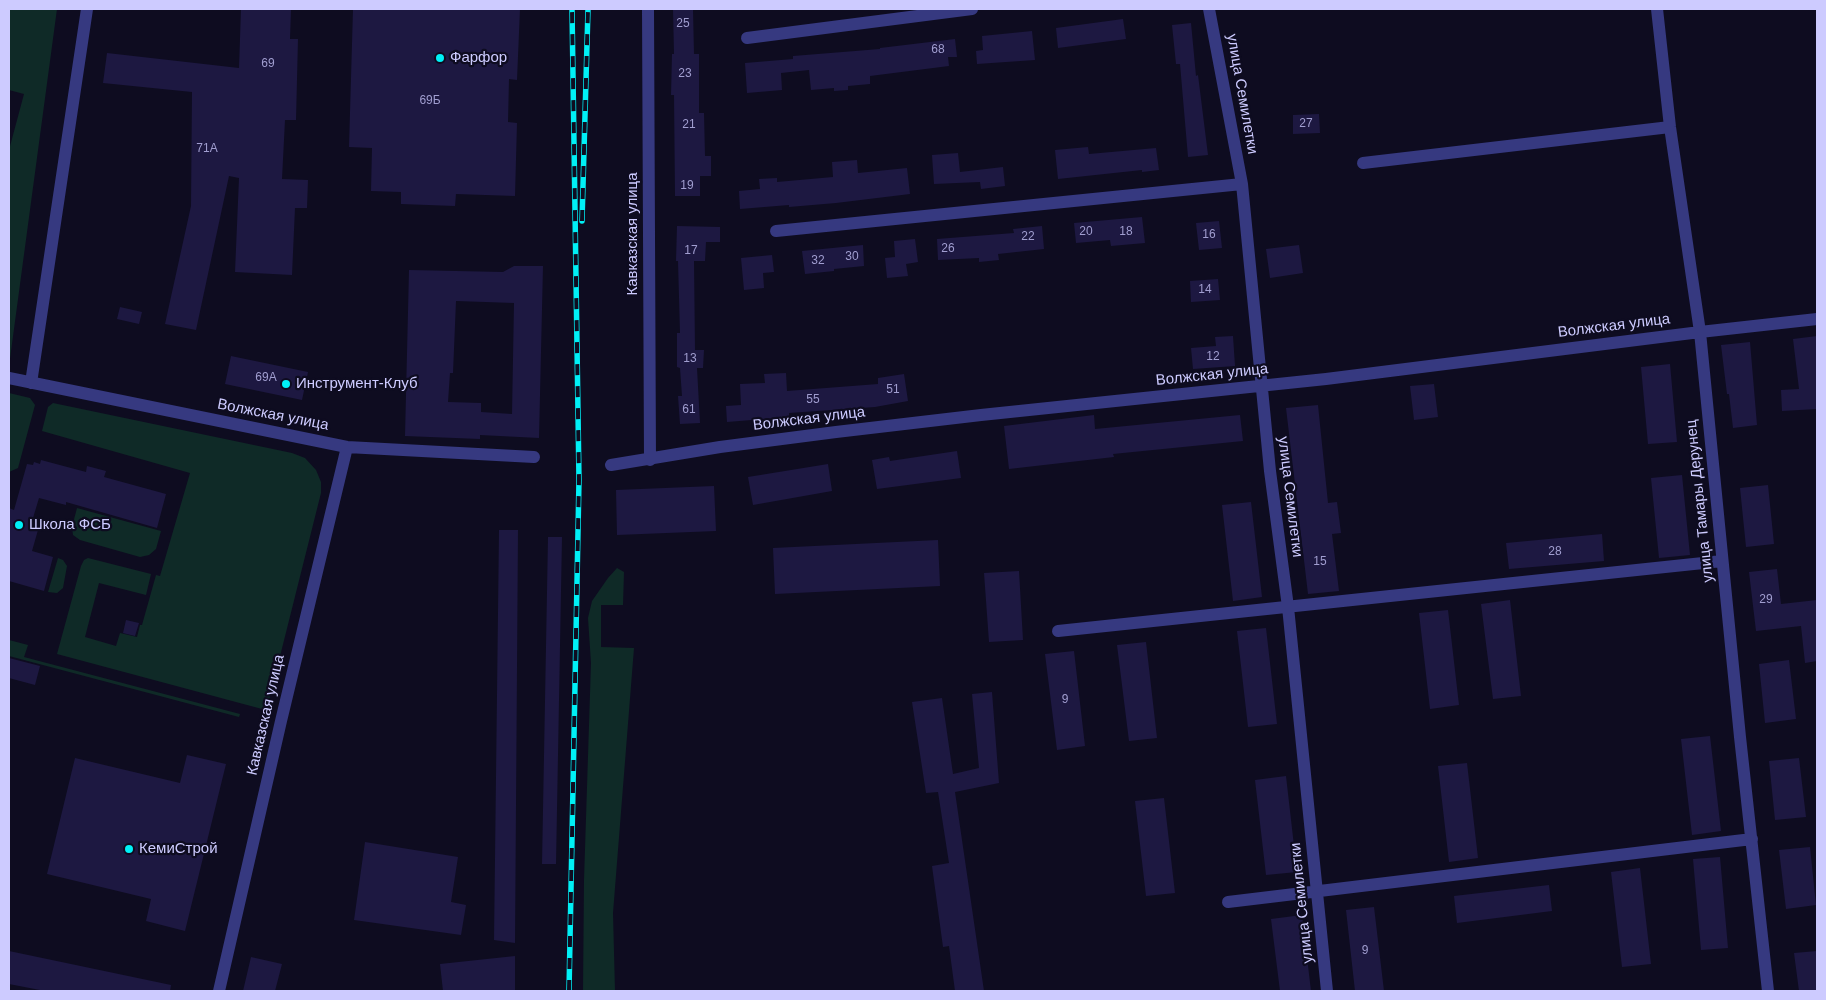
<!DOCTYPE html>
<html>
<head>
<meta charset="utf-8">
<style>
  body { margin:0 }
  #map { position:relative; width:1826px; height:1000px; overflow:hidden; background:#0e0c20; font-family:Arial,sans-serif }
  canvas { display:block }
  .frame { position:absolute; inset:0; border:10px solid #cdcbff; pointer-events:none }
</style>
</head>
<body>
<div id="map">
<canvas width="1826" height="1000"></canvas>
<div class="frame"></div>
</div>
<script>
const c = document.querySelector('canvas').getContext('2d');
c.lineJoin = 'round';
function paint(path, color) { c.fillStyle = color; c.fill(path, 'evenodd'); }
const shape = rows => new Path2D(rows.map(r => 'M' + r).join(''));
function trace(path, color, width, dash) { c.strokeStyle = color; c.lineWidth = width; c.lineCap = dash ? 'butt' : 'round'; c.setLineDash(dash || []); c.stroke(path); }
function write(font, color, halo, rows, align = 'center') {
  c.font = font + ' Arial,sans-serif'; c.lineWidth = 4.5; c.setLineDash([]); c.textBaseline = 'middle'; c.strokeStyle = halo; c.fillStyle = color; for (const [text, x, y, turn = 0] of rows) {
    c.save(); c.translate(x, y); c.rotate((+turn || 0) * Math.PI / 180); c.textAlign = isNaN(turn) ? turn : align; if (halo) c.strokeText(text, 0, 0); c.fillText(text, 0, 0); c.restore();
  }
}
const green = shape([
  [9,9,57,9,9,366,9,150,24,94,9,90],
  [9,393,30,398,35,405,18,468,9,472],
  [53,403,292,453,305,458,316,470,321,482,321,493,267,708,262,709,57,654,81,566,84,560,88,558,151,574,146,595,99,583,85,637,116,646,120,633,137,637,140,625,142,625,156,575,160,576,190,473,42,431,48,407],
  [77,508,161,531,156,549,149,555,140,557,80,540,73,535,72,527],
  [58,558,63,560,67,566,63,588,57,593,48,592],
  [617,568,624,572,623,605,601,605,601,647,634,648,613,913,615,991,583,991,584,880,591,663,588,618,592,601,608,578],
  [9,640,28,645,24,657,240,714,239,717,9,656]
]);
const building = shape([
  [241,9,291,9,290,39,298,39,296,120,285,120,282,179,308,180,307,208,295,208,292,275,235,272,239,178,229,176,196,330,165,324,191,206,192,92,103,83,107,53,239,68],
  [353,9,520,9,517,80,509,79,508,122,517,123,515,196,456,194,455,206,401,204,401,192,371,191,372,148,349,147],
  [673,9,693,9,694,54,699,54,699,113,704,113,705,156,711,156,711,176,700,176,700,196,675,196,674,95,671,95,672,54,674,54],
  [1123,19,1126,39,1058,48,1056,28],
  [1191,23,1196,76,1198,75,1208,155,1188,157,1180,64,1176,64,1172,25],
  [1032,31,1035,60,977,64,976,51,983,50,982,36],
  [955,39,957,57,948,57,949,66,870,76,870,84,848,86,848,90,834,91,834,88,811,90,809,70,781,73,782,90,747,93,745,63,793,59,793,56,880,49,880,48],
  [1319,114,1320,133,1293,134,1293,115],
  [1088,147,1089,154,1156,148,1159,170,1142,172,1142,170,1058,179,1055,150],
  [958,153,960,172,1003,167,1005,186,981,189,980,182,934,184,932,155],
  [857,160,858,173,907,168,910,194,836,203,789,207,789,205,740,209,739,191,760,189,759,179,777,178,777,182,833,177,832,162],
  [1142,217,1145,243,1111,246,1110,240,1076,243,1074,223],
  [1219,221,1222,248,1199,250,1196,223],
  [677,226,720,227,720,242,706,242,705,261,694,261,695,350,704,350,703,368,697,368,700,423,680,424,678,396,682,396,680,368,677,367,677,333,680,333,678,261,676,261],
  [1042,226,1044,249,998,254,999,260,979,262,979,258,938,260,937,239,1014,233,1013,229],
  [915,239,918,262,906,264,908,276,887,278,885,258,895,257,894,241],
  [863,245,864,266,834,269,834,271,805,274,802,251],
  [1299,245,1303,273,1270,278,1266,249],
  [772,255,774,272,763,273,764,288,744,290,741,258],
  [514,266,543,266,539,438,480,435,480,439,405,436,409,270,503,272],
  [456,301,514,303,512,414,481,412,481,403,448,402,450,373,453,373],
  [1218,279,1220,300,1191,302,1190,281],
  [120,307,142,312,139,324,117,319],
  [1233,336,1235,366,1193,369,1191,348,1216,346,1215,337],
  [1817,336,1817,409,1782,411,1781,390,1799,389,1793,339],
  [1750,342,1757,425,1733,428,1729,394,1727,394,1721,345],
  [231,356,308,372,302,400,225,384],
  [1670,364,1677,442,1648,444,1641,367],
  [786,373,787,391,878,384,878,378,904,374,908,401,875,407,789,413,789,417,727,422,726,406,741,405,740,384,765,383,764,374],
  [1434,384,1438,417,1414,420,1410,386],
  [1318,405,1328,503,1337,502,1341,533,1332,534,1339,591,1308,594,1286,408],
  [1094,415,1095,429,1240,415,1243,441,1113,454,1114,457,1009,469,1004,426],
  [957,451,961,478,877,489,872,460,889,457,890,461],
  [41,460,86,472,87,466,106,471,104,477,166,494,157,528,66,502,66,505,39,498,30,528,38,530,32,551,53,557,44,591,9,581,9,508,14,510,27,464,33,465,34,462,40,464],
  [828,464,832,491,753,505,748,477],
  [1682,475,1690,555,1659,558,1651,478],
  [1768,485,1774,544,1746,547,1740,488],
  [714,486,716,531,617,535,616,490],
  [1251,502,1262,597,1233,601,1222,505],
  [499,530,518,530,515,943,494,940],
  [1602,534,1604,561,1509,569,1506,543],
  [548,537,562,537,556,864,542,864],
  [938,540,940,586,775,594,773,548],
  [1777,569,1781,604,1817,600,1817,661,1805,663,1801,626,1756,631,1749,572],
  [1019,571,1023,640,989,642,984,573],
  [1510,600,1521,696,1493,699,1481,604],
  [1448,610,1459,705,1430,709,1419,613],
  [126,620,139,623,135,636,123,633],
  [1266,628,1277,724,1248,727,1237,631],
  [1146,642,1157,738,1129,741,1117,645],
  [1074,651,1085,746,1057,750,1045,654],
  [9,658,40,666,35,685,9,678],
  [1789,660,1796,719,1765,723,1759,664],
  [992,692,999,783,955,792,984,991,955,991,949,946,943,947,932,866,949,863,938,792,926,793,912,702,942,698,953,774,979,768,972,694],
  [1710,736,1721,831,1692,835,1681,739],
  [187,755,226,764,185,931,146,921,151,899,47,874,75,758,180,783],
  [1799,758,1806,817,1775,820,1769,761],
  [1467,763,1478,858,1449,862,1438,766],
  [1286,776,1297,872,1266,875,1255,780],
  [1164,798,1175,893,1146,896,1135,801],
  [365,842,458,857,451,902,466,905,461,935,354,920],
  [1810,847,1816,905,1786,909,1779,850],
  [1720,857,1728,948,1701,950,1693,859],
  [1640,868,1651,964,1622,967,1611,872],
  [1549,885,1552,911,1457,923,1454,896],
  [1374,907,1384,991,1355,991,1346,910],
  [1302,915,1311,991,1280,991,1271,919],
  [9,951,171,985,170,991,45,991,9,984],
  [1817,951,1817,991,1799,991,1794,953],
  [515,956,515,991,443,991,440,964],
  [251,957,282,964,275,991,243,991]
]);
const minor = shape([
  [648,9,650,460],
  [1209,9,1242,184,1270,471,1288,607,1327,991],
  [1657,9,1670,127,1700,332,1740,737,1768,991],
  [747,38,972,9],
  [1363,163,1670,127],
  [776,231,1242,184],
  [9,378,347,447,534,457],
  [31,383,87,9],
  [611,465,720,447,836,432,981,415,1326,379,1700,332,1817,319],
  [1058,631,1722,561],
  [1228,902,1752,839],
  [219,991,281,721,347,447]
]);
const rail = shape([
  [582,221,588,9],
  [569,991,579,480,572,9]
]);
const markers = [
  [440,58,5,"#00f0f6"],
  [286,384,5,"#00f0f6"],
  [19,525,5,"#00f0f6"],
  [129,849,5,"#00f0f6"]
];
const numberNames = [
  ["25",683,24],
  ["68",938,50],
  ["69",268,64],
  ["23",685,74],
  ["69Б",430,101],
  ["27",1306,124],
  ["21",689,125],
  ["71А",207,149],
  ["19",687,186],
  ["20",1086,232],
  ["18",1126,232],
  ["16",1209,235],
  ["22",1028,237],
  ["26",948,249],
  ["17",691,251],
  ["30",852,257],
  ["32",818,261],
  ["14",1205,290],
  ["12",1213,357],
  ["13",690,359],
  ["69А",266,378],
  ["51",893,390],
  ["55",813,400],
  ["61",689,410],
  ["28",1555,552],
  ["15",1320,562],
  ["29",1766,600],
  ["9",1065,700],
  ["9",1365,951]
];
const poiNames = [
  ["Фарфор",450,58],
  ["Инструмент-Клуб",296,384],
  ["Школа ФСБ",29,525],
  ["КемиСтрой",139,849]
];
const streetNames = [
  ["улица Семилетки",1242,94,80],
  ["Кавказская улица",633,234,-90],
  ["Волжская улица",1614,326,-7],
  ["Волжская улица",1212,375,-6],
  ["Волжская улица",273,415,11],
  ["Волжская улица",809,419,-7],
  ["улица Семилетки",1290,497,83],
  ["улица Тамары Дерунец",1700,501,-96],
  ["Кавказская улица",266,715,-77],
  ["улица Семилетки",1302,903,-96]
];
paint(green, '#0f2a27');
paint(building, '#1d1841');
trace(minor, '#363980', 12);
trace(rail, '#00f0f6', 5.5);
trace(rail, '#0e0c20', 4, [11]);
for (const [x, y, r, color] of markers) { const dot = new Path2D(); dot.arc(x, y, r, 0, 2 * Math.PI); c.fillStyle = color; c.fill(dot); trace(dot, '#0e0c20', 2); }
write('12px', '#a19ed0', null, numberNames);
write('15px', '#cdcbff', '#0e0c20', poiNames, 'left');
write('15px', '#cdcbff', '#0e0c20', streetNames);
</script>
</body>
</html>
